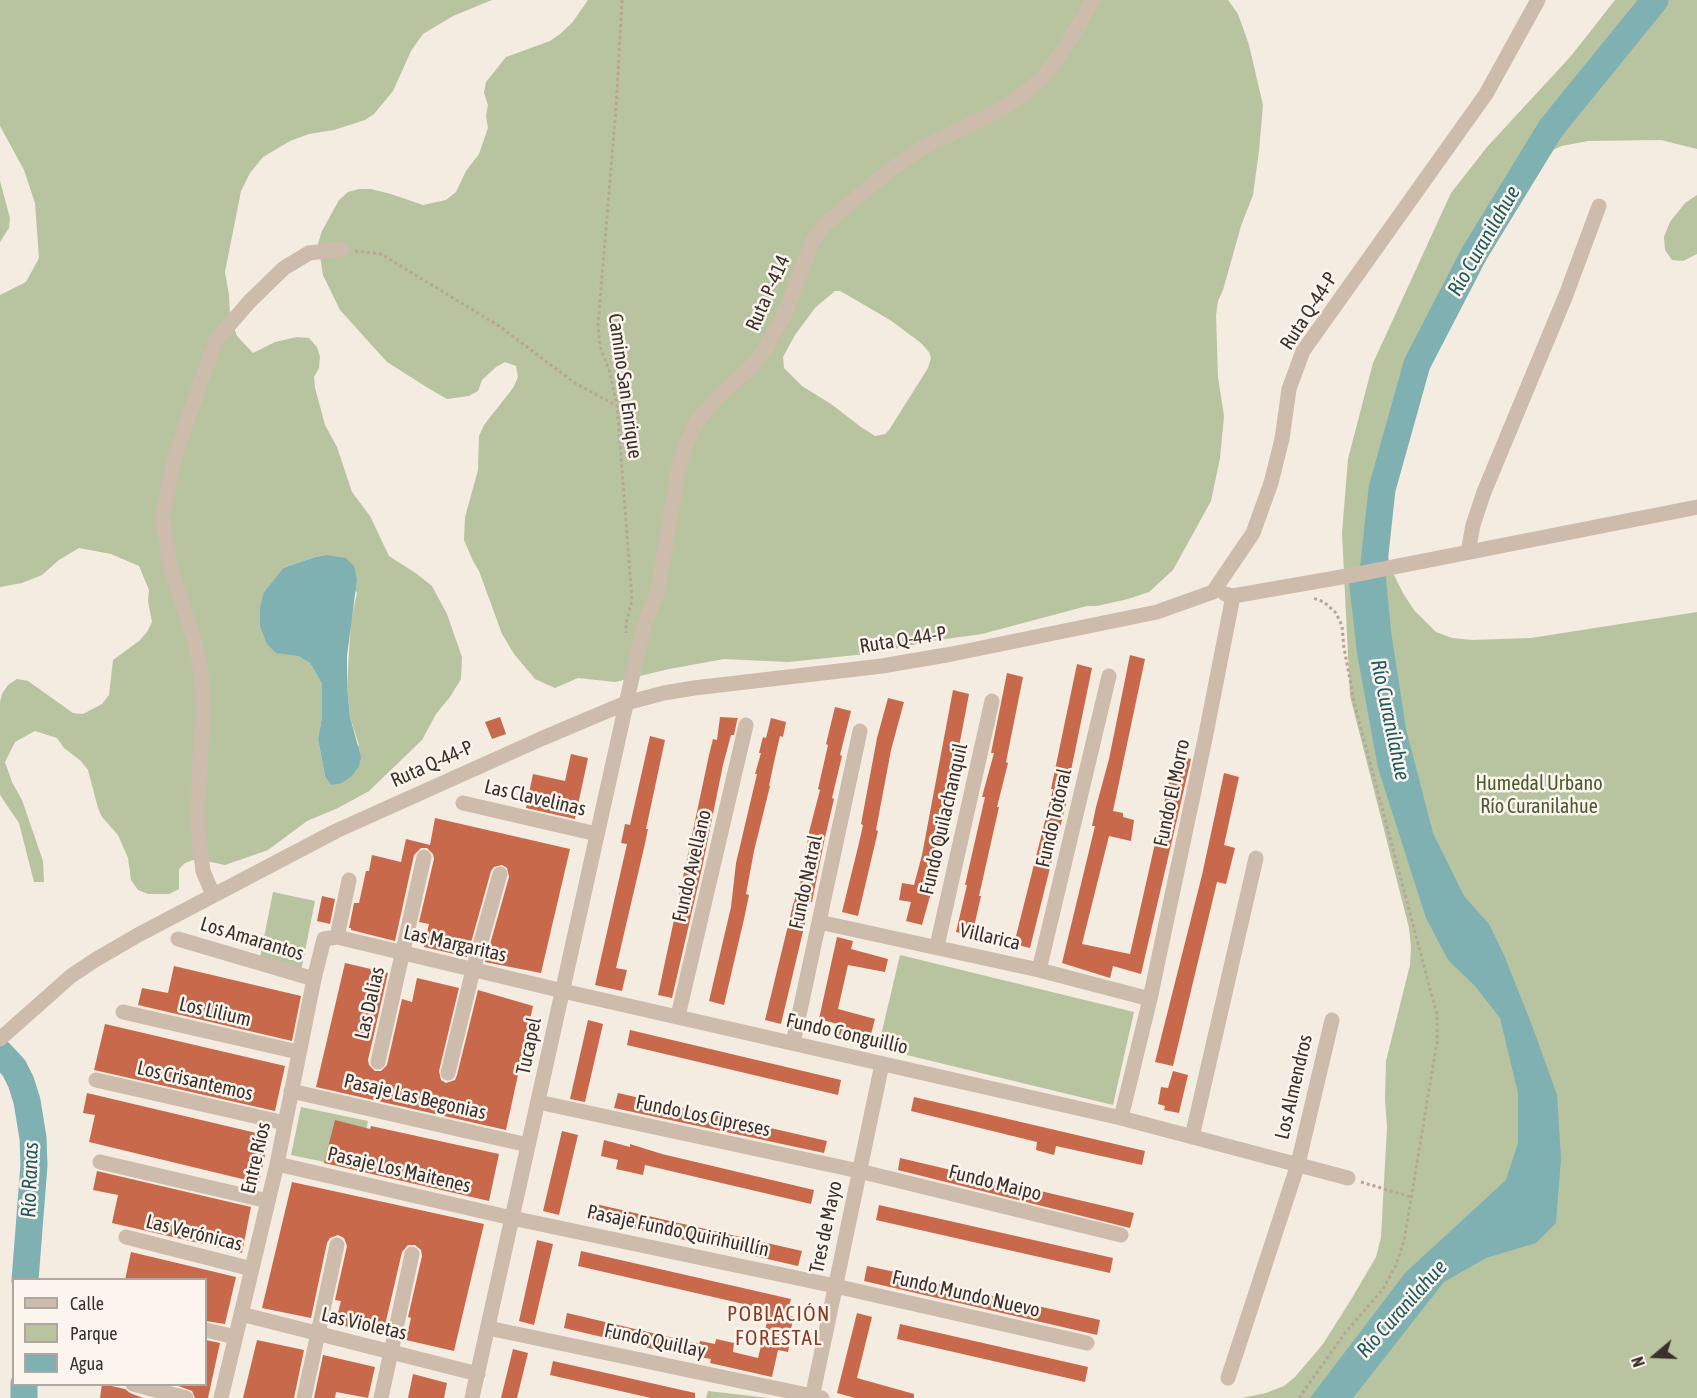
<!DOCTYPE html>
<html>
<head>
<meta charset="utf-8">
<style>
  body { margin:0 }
  #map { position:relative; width:1697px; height:1398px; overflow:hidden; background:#f4ebe1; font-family:"Asap Condensed",sans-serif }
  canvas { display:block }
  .legend { position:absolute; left:12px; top:1278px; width:195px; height:108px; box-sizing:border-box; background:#fbf5ee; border:2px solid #aea6a0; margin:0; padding:8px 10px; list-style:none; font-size:18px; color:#3b302b }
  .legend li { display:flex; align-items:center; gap:12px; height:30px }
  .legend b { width:30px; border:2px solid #aea6a0 }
  .north { position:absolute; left:1625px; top:1326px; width:60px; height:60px; -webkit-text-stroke:4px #fbf5ee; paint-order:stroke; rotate:251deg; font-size:16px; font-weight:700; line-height:24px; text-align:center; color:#3b302b }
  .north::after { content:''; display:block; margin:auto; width:21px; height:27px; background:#3b302b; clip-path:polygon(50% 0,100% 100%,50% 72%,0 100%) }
</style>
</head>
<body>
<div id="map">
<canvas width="1697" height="1398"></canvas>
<ul class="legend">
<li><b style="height:8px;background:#cdbbac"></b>Calle</li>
<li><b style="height:16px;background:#b8c4a0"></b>Parque</li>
<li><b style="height:16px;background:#7fb0b2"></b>Agua</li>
</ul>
<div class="north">N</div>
</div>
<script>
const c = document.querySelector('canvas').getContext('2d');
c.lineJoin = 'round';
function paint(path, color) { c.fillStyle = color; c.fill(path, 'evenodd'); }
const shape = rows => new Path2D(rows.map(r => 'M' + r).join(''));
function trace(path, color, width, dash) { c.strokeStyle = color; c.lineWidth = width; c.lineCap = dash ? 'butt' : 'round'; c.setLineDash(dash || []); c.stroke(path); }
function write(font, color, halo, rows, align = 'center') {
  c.font = font + ' "Asap Condensed",sans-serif'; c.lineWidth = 5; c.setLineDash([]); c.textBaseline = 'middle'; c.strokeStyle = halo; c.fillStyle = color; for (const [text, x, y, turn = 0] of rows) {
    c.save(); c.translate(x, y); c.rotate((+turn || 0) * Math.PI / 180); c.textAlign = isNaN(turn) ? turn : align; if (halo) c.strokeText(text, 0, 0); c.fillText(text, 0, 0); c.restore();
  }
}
const green = shape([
  [0,0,492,0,453,16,423,34,411,51,393,91,374,114,365,120,334,130,309,134,290,141,263,157,250,173,241,191,225,272,229,295,230,316,237,336,253,353,275,342,297,337,309,338,317,347,320,357,319,368,314,377,315,388,325,425,337,447,352,492,370,516,389,556,417,574,432,586,447,614,462,657,461,679,450,697,436,714,422,740,369,791,338,808,307,821,268,850,225,865,196,859,185,863,179,869,179,889,169,894,148,894,138,890,131,880,128,858,118,835,102,817,98,808,88,770,81,761,64,748,57,738,35,731,15,742,5,762,12,782,22,800,43,861,44,882,34,882,19,823,0,795,0,702,2,694,8,685,17,679,28,681,73,713,83,714,102,704,109,695,113,660,139,641,147,632,152,622,148,601,149,590,139,566,111,554,79,548,59,560,42,575,22,583,0,587,0,295,26,282,39,258,35,203,24,170,0,126],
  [326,555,357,593,351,620,347,686,350,717,359,745,325,776,318,739,322,717,322,684,310,663,298,656,264,592,283,568,315,557],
  [588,0,1228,0,1238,14,1249,45,1263,105,1259,151,1253,195,1241,226,1223,290,1218,301,1216,315,1218,377,1224,416,1220,458,1211,501,1173,570,1149,592,1128,599,1097,606,1087,606,982,634,931,641,876,653,788,662,724,659,669,669,615,682,578,678,555,688,535,679,514,654,502,634,479,571,473,561,464,540,465,517,478,470,479,436,484,425,513,388,518,377,516,366,505,362,496,367,482,380,478,391,469,396,447,399,428,388,387,362,340,310,323,275,318,244,322,231,339,200,348,192,359,189,371,189,391,194,423,205,446,200,456,192,466,171,479,154,488,128,486,116,488,105,484,93,486,82,506,57,550,41,560,34,572,23],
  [835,291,840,291,849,296,890,320,921,343,929,352,931,358,928,368,889,430,885,434,875,436,861,427,831,404,802,386,784,368,783,357,795,335,815,308],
  [1615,0,1697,0,1697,149,1661,140,1588,141,1562,146,1545,153,1524,171,1461,263,1430,334,1397,459,1384,528,1385,543,1391,569,1403,593,1414,610,1436,632,1452,638,1472,640,1531,638,1697,612,1697,1398,1242,1398,1266,1393,1284,1386,1295,1377,1323,1344,1352,1298,1376,1257,1381,1237,1387,1127,1385,1100,1386,1061,1410,965,1411,947,1409,928,1350,696,1342,533,1348,459,1373,363,1451,193,1487,147,1571,56],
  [0,181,10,218,9,228,0,242],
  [1697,195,1697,254,1683,261,1672,260,1665,250,1664,237,1670,222,1685,203],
  [273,892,315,901,300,976,258,968],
  [900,955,1134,1012,1113,1105,878,1048],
  [301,1107,368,1121,358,1169,291,1155],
  [708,1391,769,1398,706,1398]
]);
const water = shape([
  [326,555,346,558,354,566,357,579,347,656,347,686,350,717,361,757,359,766,352,776,342,783,331,785,325,776,318,739,322,717,322,684,310,663,298,656,276,653,267,644,260,626,260,608,264,592,283,568,315,557],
  [1386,578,1391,631,1406,729,1433,833,1464,896,1489,924,1504,955,1533,1028,1557,1095,1561,1158,1556,1223,1536,1243,1486,1258,1444,1282,1353,1398,1310,1398,1405,1273,1506,1180,1518,1143,1518,1093,1500,1018,1475,986,1448,960,1426,918,1378,768,1357,653,1349,583]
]);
const river = shape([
  [1370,617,1369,610,1382,489,1417,364,1474,254,1551,128,1655,0],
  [0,1053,14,1068,21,1082,27,1101,33,1138,34,1165,25,1280],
  [24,1398,24,1384]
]);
const building = shape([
  [1130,655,1145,659,1113,811,1123,813,1123,817,1134,820,1131,841,1109,836,1082,944,1130,954,1175,755,1191,759,1141,974,1113,966,1110,978,1062,963,1095,826,1092,826,1096,807,1109,759],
  [1077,664,1092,668,1065,800,1067,800,1030,948,1014,944,1053,789,1051,789],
  [1007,673,1023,677,1006,762,1008,763,997,807,999,807,979,896,981,896,972,936,956,932,967,885,965,885,985,797,982,797,994,753,991,753],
  [953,690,969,694,932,889,922,925,906,921,911,902,899,900,902,883,914,885,922,855],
  [888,698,904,702,891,750,876,830,878,831,858,916,842,912,859,843,863,825,861,824,877,738],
  [835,707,851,711,840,755,842,756,832,798,834,799,824,842,812,902,810,902,781,1024,765,1020,793,905,802,877,809,832,820,790,818,789,828,745,826,744],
  [500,717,506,734,492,739,485,722],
  [720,717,738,718,737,721,734,735,731,735,723,765,702,868,672,998,658,995,709,755,713,739,717,740],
  [771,718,786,722,783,737,780,736,774,762,769,786,770,786,754,851,746,894,749,895,744,919,724,1005,709,1001,731,907,736,863,757,774,755,774,761,753,759,753,763,737,766,738],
  [650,736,665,740,646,829,648,829,644,848,616,968,627,970,622,991,595,985,627,844,621,843,625,824,630,825],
  [571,754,588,758,575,819,526,808,533,774,565,781],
  [1224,773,1239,777,1224,845,1235,848,1226,884,1217,882,1173,1066,1155,1062,1202,875],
  [435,818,570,849,541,973,485,962,509,877,507,868,502,865,494,867,491,871,467,957,424,947,429,924,419,922,434,859,433,854,427,848,421,848,414,855,395,941,351,930,351,928,349,928,354,903,359,903,366,871,369,871,372,855,401,862,406,839,430,845],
  [322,896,335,899,330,924,317,921],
  [837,937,853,941,851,949,888,959,885,972,848,965,838,1009,875,1019,871,1034,856,1031,853,1042,838,1037,841,1025,819,1019],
  [345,963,388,973,368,1060,369,1065,375,1071,381,1071,387,1065,402,999,412,1002,417,978,459,988,439,1071,441,1080,446,1083,455,1080,457,1075,478,990,533,1006,506,1130,316,1087],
  [174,966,301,996,292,1041,138,1005,142,988,168,993],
  [588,1020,603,1024,585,1102,570,1099],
  [105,1024,285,1066,275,1111,94,1070],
  [630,1030,841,1080,838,1095,627,1045],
  [1173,1071,1188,1075,1179,1113,1164,1110,1165,1106,1158,1104,1161,1087,1168,1088],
  [87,1093,269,1136,259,1183,89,1142,95,1115,83,1113],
  [618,1093,827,1141,824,1153,614,1108],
  [914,1097,1145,1151,1142,1165,1056,1146,1054,1155,1036,1150,1037,1142,911,1111],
  [335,1120,370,1129,371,1126,499,1154,489,1201,324,1163],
  [562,1131,578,1135,559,1215,543,1211],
  [604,1140,630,1147,630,1144,662,1154,814,1190,811,1204,645,1165,643,1175,616,1169,618,1160,601,1156],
  [900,1158,1134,1213,1130,1228,898,1170],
  [97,1171,251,1207,242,1253,112,1223,118,1195,93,1190],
  [292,1182,484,1224,454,1351,406,1340,411,1318,408,1317,422,1256,421,1250,415,1245,408,1245,402,1252,383,1334,335,1324,341,1301,335,1300,347,1246,344,1238,338,1235,330,1238,327,1243,311,1318,262,1308],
  [591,1203,802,1251,798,1266,588,1218],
  [879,1205,1113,1258,1110,1273,876,1220],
  [537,1240,553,1244,534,1325,519,1321],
  [581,1251,791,1299,787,1315,794,1317,788,1340,790,1341,788,1352,778,1350,772,1377,710,1363,711,1359,653,1349,564,1328,567,1313,699,1344,700,1341,715,1344,716,1339,734,1343,733,1352,758,1358,770,1310,578,1266],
  [131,1252,236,1277,225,1324,206,1321,206,1280,125,1280],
  [867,1266,900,1273,899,1275,1100,1320,1097,1335,864,1281],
  [857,1313,872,1317,857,1378,914,1394,914,1398,855,1398,837,1393],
  [900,1324,1088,1367,1085,1382,897,1339],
  [206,1340,220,1343,208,1398,195,1398,192,1391,173,1384,206,1384],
  [257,1340,304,1350,294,1398,243,1398],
  [513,1349,528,1353,517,1398,501,1398],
  [323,1355,375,1367,368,1398,336,1392,335,1398,314,1398],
  [553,1361,695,1393,695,1398,651,1398,550,1375],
  [413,1374,447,1383,444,1398,408,1398],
  [102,1384,125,1389,130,1393,143,1398,100,1398]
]);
const path = shape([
  [622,0,616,108,598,325,600,346,610,373,617,406,620,443,632,600,626,624,626,633],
  [355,251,381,254,499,326,575,383,617,406],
  [1361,1182,1411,1197],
  [1299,1398,1345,1333,1383,1289,1396,1265,1404,1241,1437,1042,1437,1015,1355,706,1344,648,1342,626,1336,613,1324,602,1313,598]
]);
const minor = shape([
  [1468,552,1473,525,1484,492,1566,295,1599,206],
  [1225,594,1233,596,1353,575,1697,507],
  [463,803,597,834],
  [213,895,203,871,197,821,203,711,201,671,193,636,171,569,162,516,176,452,216,340,250,301,284,268,309,253,342,249],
  [819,922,1039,970,1150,999],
  [337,937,349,880],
  [178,939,314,979],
  [937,946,992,701],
  [1039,970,1109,676],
  [123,1012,298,1052],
  [678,1016,746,725],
  [0,1039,71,976,95,960,138,935,336,831,543,738,626,703,664,693,694,688,882,666,952,654,1157,612,1213,592,1253,533,1271,483,1282,439,1289,389,1303,351,1486,94,1538,0],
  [793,1043,860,731],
  [378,1062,424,857],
  [448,1073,473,970,500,874],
  [96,1080,285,1123],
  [291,1091,528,1145],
  [538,1102,859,1171,1121,1235],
  [1121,1118,1150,999,1205,739,1233,596],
  [1192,1137,1256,858],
  [100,1162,268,1201],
  [277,1164,512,1218,835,1286,1087,1343],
  [126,1237,252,1269],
  [241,1314,478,1374],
  [488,1328,822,1398],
  [206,1330,235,1337],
  [1228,1378,1298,1164,1332,1020],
  [133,1384,186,1398],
  [221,1398,277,1164,314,979,324,939,337,937,563,991,1121,1118,1348,1178],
  [304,1398,337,1245],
  [381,1398,412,1254],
  [472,1398,643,628,658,590,678,471,686,444,697,421,719,396,752,366,767,347,786,311,813,240,824,225,890,170,922,148,1002,109,1025,93,1046,74,1069,41,1093,0],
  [812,1398,882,1064]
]);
const streetNames = [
  ["Ruta P-414",768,293,-66],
  ["Ruta Q-44-P",1309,311,-57],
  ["Camino San Enrique",625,386,82],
  ["Ruta Q-44-P",903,640,-9],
  ["Ruta Q-44-P",432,764,-24],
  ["Fundo El Morro",1172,793,-78],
  ["Las Clavelinas",535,798,13],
  ["Fundo Totoral",1054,818,-77],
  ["Fundo Quilachanquil",944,819,-77],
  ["Fundo Avellano",692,866,-77],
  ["Fundo Natral",806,882,-78],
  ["Villarica",990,937,13],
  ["Los Amarantos",252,939,17],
  ["Las Margaritas",455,944,13],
  ["Las Dalias",370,1003,-77],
  ["Los Lilium",215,1012,13],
  ["Fundo Conguillío",847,1034,13],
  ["Tucapel",529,1046,-78],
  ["Los Crisantemos",195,1081,13],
  ["Los Almendros",1294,1087,-77],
  ["Pasaje Las Begonias",415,1097,13],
  ["Fundo Los Cipreses",703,1116,12],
  ["Entre Ríos",256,1158,-77],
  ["Pasaje Los Maitenes",399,1170,13],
  ["Fundo Maipo",995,1183,14],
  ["Tres de Mayo",826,1227,-78],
  ["Pasaje Fundo Quirihuillín",678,1231,12],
  ["Las Verónicas",194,1233,14],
  ["Fundo Mundo Nuevo",966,1294,13],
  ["Las Violetas",364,1324,13],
  ["Fundo Quillay",655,1341,12]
];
const parkNames = [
  ["Humedal Urbano",1539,784],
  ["Río Curanilahue",1539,807]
];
const waterNames = [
  ["Río Curanilahue",1484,241,-60],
  ["Río Curanilahue",1390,720,78],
  ["Río Ranas",30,1180,-88],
  ["Río Curanilahue",1402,1309,-48]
];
const neighbourhoodNames = [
  ["POBLACIÓN",779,1314],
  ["FORESTAL",779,1338]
];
paint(green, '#b8c4a0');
paint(water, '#7fb0b2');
trace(river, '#7fb0b2', 27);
paint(building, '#c8694b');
trace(path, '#b9a596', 3, [3, 3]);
trace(minor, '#cdbbac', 15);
write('20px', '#3b302b', '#fbf5ee', streetNames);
write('20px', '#4a5a2e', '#fbf5ee', parkNames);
write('italic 21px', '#1f5a5e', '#fbf5ee', waterNames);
c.letterSpacing = '1.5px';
write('21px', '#8c3b22', '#fbf5ee', neighbourhoodNames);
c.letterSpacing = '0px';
</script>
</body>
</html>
